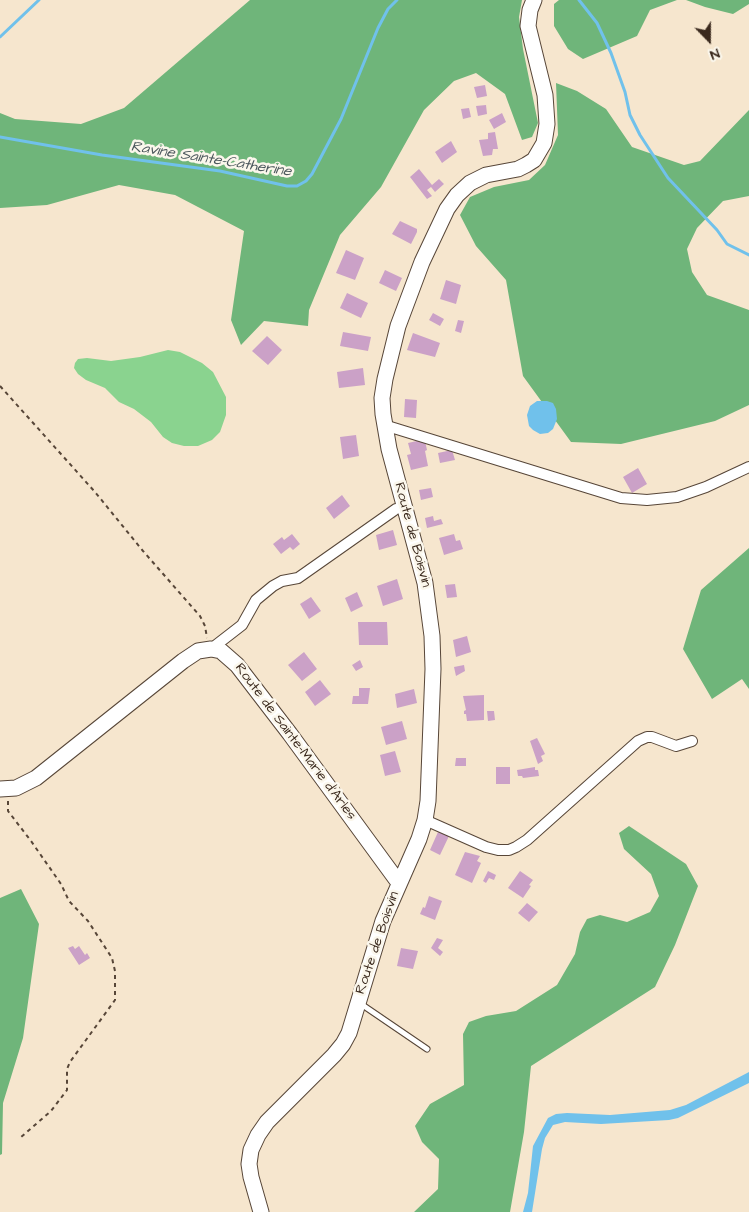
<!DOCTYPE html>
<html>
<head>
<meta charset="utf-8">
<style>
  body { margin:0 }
  #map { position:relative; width:749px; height:1212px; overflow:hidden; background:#f6e6ce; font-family:"Architects Daughter",sans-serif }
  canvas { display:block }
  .north { position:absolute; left:684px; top:15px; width:50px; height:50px; -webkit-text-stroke:4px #fbf7ec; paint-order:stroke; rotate:158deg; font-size:14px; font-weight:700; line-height:20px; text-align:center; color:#3b2a1e }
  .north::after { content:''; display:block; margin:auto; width:18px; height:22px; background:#3b2a1e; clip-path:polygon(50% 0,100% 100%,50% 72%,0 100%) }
</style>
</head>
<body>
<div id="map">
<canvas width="749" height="1212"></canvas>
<div class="north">N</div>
</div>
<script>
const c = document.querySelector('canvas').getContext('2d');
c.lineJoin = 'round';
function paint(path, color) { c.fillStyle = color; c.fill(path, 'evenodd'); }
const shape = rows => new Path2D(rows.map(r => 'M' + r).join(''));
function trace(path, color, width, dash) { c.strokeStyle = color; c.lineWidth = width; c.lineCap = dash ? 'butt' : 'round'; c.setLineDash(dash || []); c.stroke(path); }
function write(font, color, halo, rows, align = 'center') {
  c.font = font + ' "Architects Daughter",sans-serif'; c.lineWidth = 5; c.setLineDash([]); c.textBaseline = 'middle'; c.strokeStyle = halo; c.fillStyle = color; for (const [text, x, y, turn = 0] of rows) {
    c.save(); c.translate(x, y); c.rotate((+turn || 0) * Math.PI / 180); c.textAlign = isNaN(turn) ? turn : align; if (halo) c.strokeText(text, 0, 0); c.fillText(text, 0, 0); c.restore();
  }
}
const green = shape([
  [168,350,180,352,202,363,213,372,226,397,226,415,220,432,212,440,198,446,184,446,172,443,163,437,151,422,134,409,119,402,105,388,86,380,78,374,74,368,75,363,78,359,87,358,111,361,140,357]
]);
const forest = shape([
  [250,0,522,0,519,17,523,49,538,123,532,137,522,140,505,94,476,73,454,81,424,110,381,187,340,235,309,310,308,326,264,321,241,345,231,320,244,231,175,195,119,185,47,205,0,208,0,113,15,119,81,124,124,108],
  [559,0,677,0,650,10,637,36,583,59,568,49,554,26,554,4],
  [686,0,749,0,749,4,733,14,705,7],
  [556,83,577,91,606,109,632,147,684,165,700,161,749,110,749,196,723,201,697,228,687,249,692,272,707,295,749,310,749,405,715,421,621,444,571,442,523,376,506,280,476,246,460,215,470,197,494,187,529,180,545,165,558,135],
  [749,548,749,689,742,679,712,699,683,649,701,590],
  [629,826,686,864,698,886,675,945,655,987,531,1066,524,1132,510,1212,414,1212,438,1189,439,1159,422,1142,415,1126,430,1104,464,1085,463,1034,469,1022,486,1016,516,1011,557,985,575,954,580,932,587,919,600,915,627,922,650,912,659,896,651,874,624,849,619,833],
  [21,889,39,924,23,1038,3,1103,2,1154,0,1155,0,898]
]);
const water = shape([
  [537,401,547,401,553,403,556,409,557,419,553,429,548,433,540,434,533,430,529,426,527,415,530,406],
  [749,1072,749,1083,678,1118,669,1120,601,1124,565,1122,553,1125,545,1138,542,1149,532,1212,523,1212,528,1193,533,1146,548,1118,556,1114,567,1113,610,1115,670,1110,686,1105]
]);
const stream = shape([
  [579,0,597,23,611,53,625,92,630,115,640,135,668,178,717,230,727,244,749,255],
  [0,37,39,0],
  [0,137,102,155,220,171,287,186,297,186,306,181,312,174,341,119,378,28,388,9,397,0]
]);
const building = shape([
  [485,85,487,96,477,98,474,87],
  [486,105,487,114,478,116,476,106],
  [469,108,471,117,463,119,461,109],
  [502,113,506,122,494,129,489,120],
  [495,132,498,149,493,149,492,155,483,156,479,140,488,139,488,133],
  [451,141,457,152,442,163,435,152],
  [419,169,432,185,439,179,444,184,435,192,431,187,427,190,432,196,427,199,410,177],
  [400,221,417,229,417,232,411,244,392,234],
  [346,250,364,258,355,280,336,273],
  [385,270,402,278,396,291,379,283],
  [446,280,461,285,456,304,440,299],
  [347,293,368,303,361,318,340,308],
  [433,313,444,319,440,326,429,320],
  [458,320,464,321,461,333,455,331],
  [343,332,371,337,368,351,340,346],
  [413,333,440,343,435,357,407,350],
  [267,336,282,350,268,365,252,351],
  [363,368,365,385,339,388,337,372],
  [405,399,417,400,416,418,404,417],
  [356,435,359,456,343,459,340,437],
  [421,440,425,441,427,450,425,451,428,466,411,470,407,455,411,454,408,443],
  [452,450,455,460,440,463,438,453],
  [638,468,647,484,632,493,623,477],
  [431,488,433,497,421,500,419,490],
  [342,495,350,506,334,519,326,508],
  [433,516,434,521,441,519,443,524,427,528,425,518],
  [393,530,397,545,379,550,376,535],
  [292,534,300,544,293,550,290,547,281,554,273,544,282,537,284,540],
  [454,534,456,541,460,540,463,549,444,555,439,538],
  [397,579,403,599,383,606,377,586],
  [455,584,457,597,447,598,445,585],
  [357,592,363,606,351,612,345,598],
  [311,597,321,611,309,619,300,604],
  [358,622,387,622,388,645,359,645],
  [467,636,471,652,456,657,453,640],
  [304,652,317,669,302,681,288,665],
  [360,660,363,667,356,671,352,665],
  [464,665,465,671,456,676,454,667],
  [320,680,331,694,315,706,305,692],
  [359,688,370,688,368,704,352,704,353,696,359,696],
  [414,689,417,703,397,708,395,694],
  [484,695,484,720,467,721,466,714,464,714,464,711,466,710,463,696],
  [487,711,494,711,495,720,488,721],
  [402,721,407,739,386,745,381,727],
  [537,738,545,754,541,756,543,761,538,764,530,741],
  [395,751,401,772,385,776,380,755],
  [456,758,466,758,466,766,455,766],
  [496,767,510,767,510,784,496,784],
  [535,767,535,770,538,770,539,776,523,778,522,776,518,776,517,770],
  [438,832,449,836,440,855,430,850],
  [465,852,480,856,477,861,481,863,472,883,455,875],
  [488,871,496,875,494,880,489,878,486,883,483,881],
  [520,871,533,880,529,885,531,886,523,898,508,888],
  [429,896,442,901,435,920,420,914,423,907,425,908],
  [527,903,538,912,529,922,518,913],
  [437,938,443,940,438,948,443,952,440,956,431,948],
  [73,946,75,949,79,946,85,955,87,953,90,958,79,965,68,948],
  [401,948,418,951,413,969,397,966]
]);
const path = shape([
  [0,386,95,492,143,551,200,616,205,626,207,638],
  [8,801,8,811,31,841,61,884,69,901,88,921,112,958,115,971,115,1000,70,1062,67,1069,67,1090,51,1111,20,1138]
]);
const service = shape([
  [361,1004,427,1049]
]);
const minor = shape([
  [384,425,621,498,647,500,677,497,706,487,749,467],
  [211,649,242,625,256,600,273,586,282,581,298,578,396,509,404,507],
  [425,820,486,847,498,850,509,850,516,847,527,840,638,741,647,737,652,737,676,746,692,741]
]);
const secondary = shape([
  [0,789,16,788,36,778,183,661,198,651,211,649,221,651,237,665,290,734,396,879,400,881],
  [261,1212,251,1177,249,1164,251,1150,258,1135,267,1122,334,1055,343,1044,349,1033,383,921,419,839,425,820,428,801,433,669,432,636,425,583,389,449,383,414,382,398,385,379,398,326,422,262,447,209,457,195,470,183,486,175,518,169,526,165,534,160,544,143,547,124,545,95,528,26,530,10,534,0]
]);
const streetNames = [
  ["Route de Boisvin",412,535,75],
  ["Route de Sainte-Marie d'Arles",295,742,53],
  ["Route de Boisvin",378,943,-71]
];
const waterNames = [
  ["Ravine Sainte-Catherine",211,160,9]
];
paint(green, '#8ad38f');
paint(forest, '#6fb57a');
paint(water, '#70c1eb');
trace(stream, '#70c1eb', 3);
paint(building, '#cba1c7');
trace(service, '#574638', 7);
trace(minor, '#574638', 12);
trace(secondary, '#574638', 17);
trace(path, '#574638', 2, [4, 4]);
trace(service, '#fff', 5);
trace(minor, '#fff', 10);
trace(secondary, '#fff', 15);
write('14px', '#3b2a1e', '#fbf7ec', streetNames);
write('italic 15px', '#4b575c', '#fbf7ec', waterNames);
</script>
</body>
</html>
